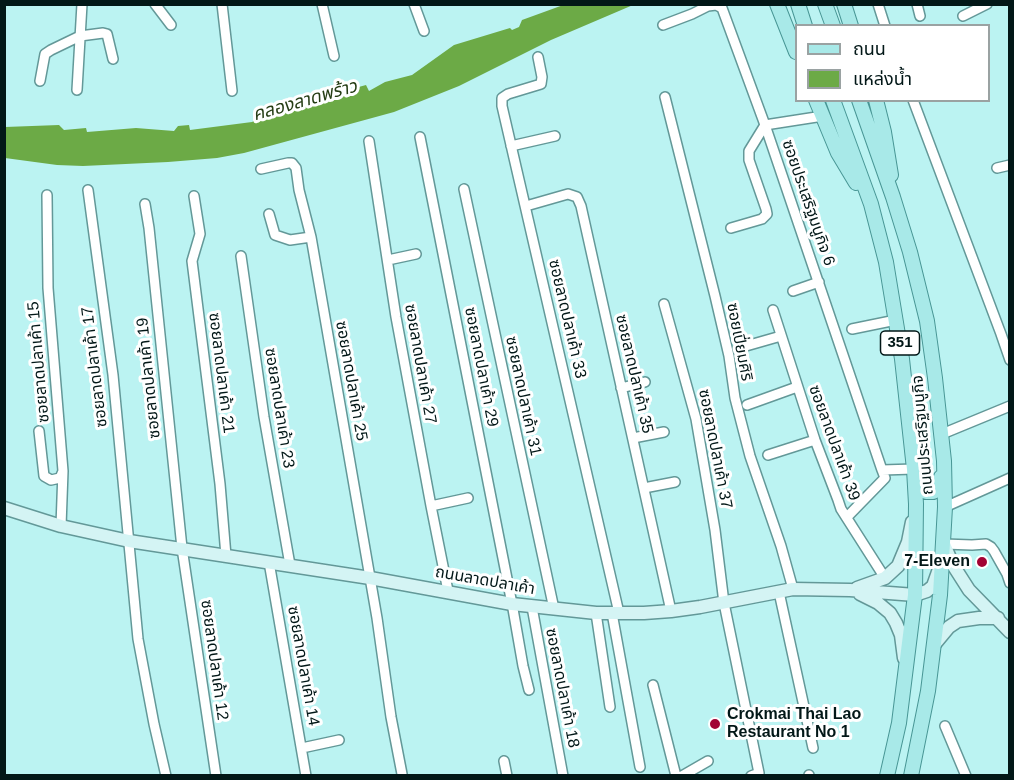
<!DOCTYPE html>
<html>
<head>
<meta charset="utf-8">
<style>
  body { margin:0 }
  #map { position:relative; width:1014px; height:780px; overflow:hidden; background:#bbf3f2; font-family:Arial,"Noto Sans Thai",sans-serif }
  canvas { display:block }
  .frame { position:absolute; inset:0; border:6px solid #021717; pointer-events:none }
  .legend { position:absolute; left:795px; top:24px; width:195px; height:78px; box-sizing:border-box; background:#fff; border:2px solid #9aa2a2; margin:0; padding:8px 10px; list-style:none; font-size:18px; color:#021717 }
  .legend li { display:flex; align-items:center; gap:12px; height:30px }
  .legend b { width:30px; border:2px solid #9aa2a2 }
</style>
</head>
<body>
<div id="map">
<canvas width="1014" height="780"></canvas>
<div class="frame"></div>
<ul class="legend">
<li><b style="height:8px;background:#a8e9e8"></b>ถนน</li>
<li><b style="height:16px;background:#6caa46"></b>แหล่งน้ำ</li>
</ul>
</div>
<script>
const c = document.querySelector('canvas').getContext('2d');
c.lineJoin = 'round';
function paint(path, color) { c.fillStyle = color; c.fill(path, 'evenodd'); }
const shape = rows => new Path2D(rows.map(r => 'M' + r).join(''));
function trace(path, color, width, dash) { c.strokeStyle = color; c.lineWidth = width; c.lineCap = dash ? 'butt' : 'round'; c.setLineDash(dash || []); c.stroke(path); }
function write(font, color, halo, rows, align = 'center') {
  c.font = font + ' Arial,"Noto Sans Thai",sans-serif'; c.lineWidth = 6; c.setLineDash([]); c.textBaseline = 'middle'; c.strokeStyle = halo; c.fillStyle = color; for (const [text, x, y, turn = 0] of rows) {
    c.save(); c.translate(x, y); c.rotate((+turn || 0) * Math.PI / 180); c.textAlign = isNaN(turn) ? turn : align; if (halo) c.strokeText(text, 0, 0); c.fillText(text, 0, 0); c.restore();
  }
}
const water = shape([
  [566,4,633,5,551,40,459,86,394,112,244,153,217,158,168,162,83,166,57,165,5,158,5,127,59,125,64,130,86,128,87,132,136,128,174,131,178,126,189,125,190,130,252,122,277,108,288,111,355,92,355,88,366,85,369,91,385,82,412,75,454,45,510,28,512,30,519,27,522,20]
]);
const minor = shape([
  [155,4,171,25],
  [222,4,232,91],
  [322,4,334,56],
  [414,4,424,31],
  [878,4,885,26],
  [917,4,920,16],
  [963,16,987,4],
  [663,25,692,14,708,6,716,5,722,8,765,125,882,470,914,469],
  [538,57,542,77,541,84,508,94,502,98,502,106,619,613],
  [40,81,45,54,51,50,80,36,103,33,107,34,113,59],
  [77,90,82,4],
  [665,97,715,296,729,356,735,398,750,456,781,546,793,589],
  [913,100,1001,334,1010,360],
  [420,137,513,609,523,666,529,690],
  [369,141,396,317,431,506,448,591],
  [511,146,555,136],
  [997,168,1010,165],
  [261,169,288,163,292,163,296,168,299,190,311,237,377,618,391,717,402,774],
  [464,189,554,609],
  [88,190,113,375,138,639,154,724,166,776],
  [47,195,48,288,63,471,61,526],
  [194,196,200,234,192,261,220,484,226,556],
  [145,204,149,228,182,548,216,776],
  [526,206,568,194,577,197,581,206,671,611],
  [269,214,275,235,290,240,311,237],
  [731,228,762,219,767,214,766,209,749,160,749,151,765,125,823,116],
  [241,256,264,417,290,565],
  [388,260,416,254],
  [793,291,819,282],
  [664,304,696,419,715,530,724,603,759,773,751,776],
  [773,310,815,440,838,500,841,509,885,578],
  [852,329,896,320],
  [739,348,781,336],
  [621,388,645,382],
  [747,405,797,387],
  [39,431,44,476,51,480,60,478,63,471],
  [942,434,1010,406],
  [633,438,664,432],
  [768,455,815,440],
  [644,488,675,482],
  [431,506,468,498],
  [945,507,1010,478],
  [847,517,885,478,882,470],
  [944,544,972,545,986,544,991,547,994,551,1007,574,1010,583],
  [269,562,306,776],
  [779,592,813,748],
  [532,607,563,776],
  [596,613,610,707],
  [612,613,640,767],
  [653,685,676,776],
  [945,726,966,776],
  [302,748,339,740],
  [504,761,507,776],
  [809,775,809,776],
  [682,776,708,761]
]);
const secondary = shape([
  [4,508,61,526,129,541,370,578,512,604,596,613,644,613,671,611,700,607,793,589,850,590,915,595,927,591,933,586,939,569],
  [944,544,953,565,969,590,1010,632],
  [857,588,885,578,898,566,908,542,912,522],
  [860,594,878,603,890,613,896,623,901,635,904,658],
  [934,645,949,627,958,621,979,618,998,618]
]);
const primary = shape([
  [777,4,796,52],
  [798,4,805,26],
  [825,4,833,26],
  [844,4,851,26],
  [816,100,838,153,856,183],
  [833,100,871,204,886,262,902,359,914,469,916,504,915,595,899,723,887,776],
  [859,100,893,197,910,252,927,321,935,378,944,461,945,507,940,595,928,691,911,776],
  [876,100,884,132,891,175],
  [918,477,922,489,926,492,933,492,939,489,941,477]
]);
const markers = [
  [982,562,6,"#a20234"],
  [715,724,6,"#a20234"]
];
const shields = [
  [900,343,39]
];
const shieldNames = [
  ["351",900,343]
];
const streetNames = [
  ["ซอยประเสริฐมนูกิจ 6",808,203,71],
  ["ซอยลาดปลาเค้า 33",567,319,77],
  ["ซอยเปี่ยมศิริ",739,342,79],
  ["ซอยลาดปลาเค้า 15",39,362,-95],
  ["ซอยลาดปลาเค้า 27",420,364,80],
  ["ซอยลาดปลาเค้า 17",95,367,-97],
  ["ซอยลาดปลาเค้า 29",481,367,79],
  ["ซอยลาดปลาเค้า 21",221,373,83],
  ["ซอยลาดปลาเค้า 35",634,374,77],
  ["ซอยลาดปลาเค้า 19",149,378,-96],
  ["ซอยลาดปลาเค้า 25",351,381,80],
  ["ซอยลาดปลาเค้า 31",523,396,78],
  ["ซอยลาดปลาเค้า 23",279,408,81],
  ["ถนนประเสริฐมนูกิจ",923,435,-95],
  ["ซอยลาดปลาเค้า 39",834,443,70],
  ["ซอยลาดปลาเค้า 37",715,449,79],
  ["ถนนลาดปลาเค้า",485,581,10],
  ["ซอยลาดปลาเค้า 12",214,660,82],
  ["ซอยลาดปลาเค้า 14",303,666,80],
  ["ซอยลาดปลาเค้า 18",562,688,79]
];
const poiNames = [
  ["7-Eleven",970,562],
  ["Crokmai Thai Lao",727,715,"left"],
  ["Restaurant No 1",727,733,"left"]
];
const waterNames = [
  ["คลองลาดพร้าว",305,101,-16]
];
paint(water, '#6caa46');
trace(minor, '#639898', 12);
trace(secondary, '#639898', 15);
trace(primary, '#489695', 16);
trace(minor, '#fff', 9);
trace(secondary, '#d4f4f4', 12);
trace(primary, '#a8e9e8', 14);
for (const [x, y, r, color] of markers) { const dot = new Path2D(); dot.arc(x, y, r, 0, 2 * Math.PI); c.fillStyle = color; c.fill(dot); trace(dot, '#fff', 2); }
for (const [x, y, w] of shields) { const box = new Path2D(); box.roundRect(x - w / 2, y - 12, w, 24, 4.5); c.fillStyle = '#fff'; c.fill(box); trace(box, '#021717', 1.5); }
write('bold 15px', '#021717', null, shieldNames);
write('16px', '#021717', '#fff', streetNames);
write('bold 16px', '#021717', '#fff', poiNames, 'right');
write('italic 18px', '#253d15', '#fff', waterNames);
</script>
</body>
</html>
